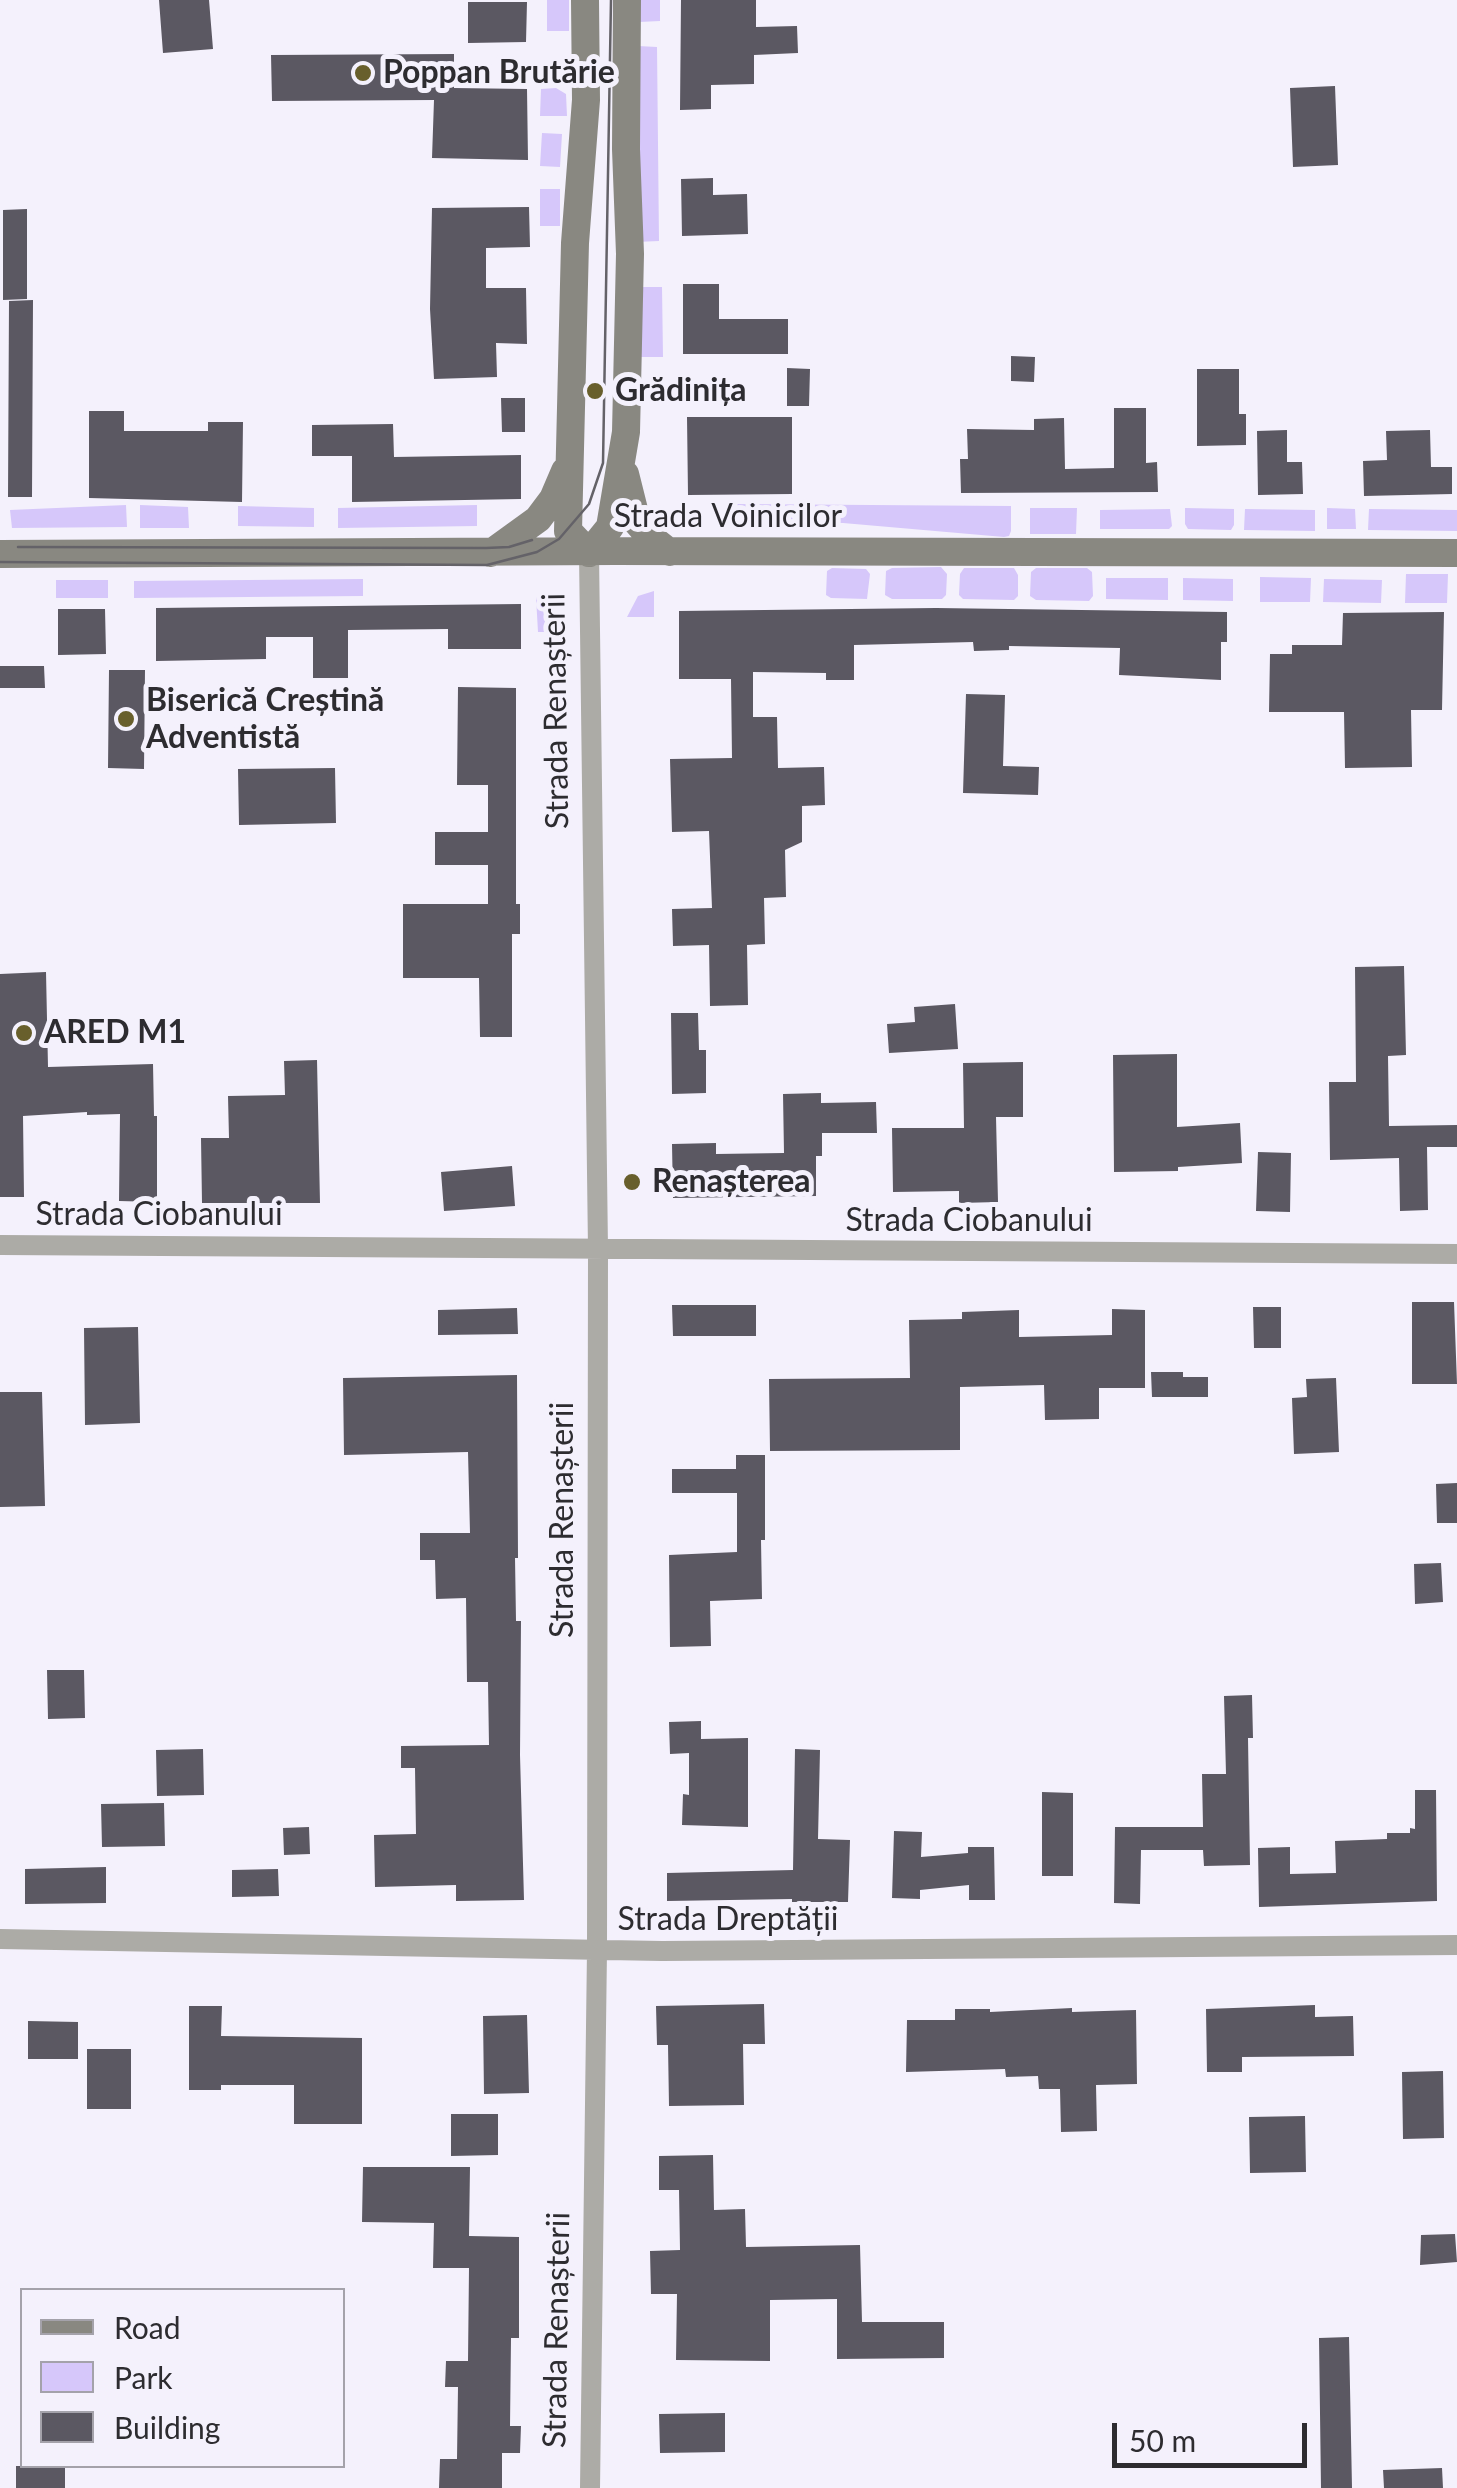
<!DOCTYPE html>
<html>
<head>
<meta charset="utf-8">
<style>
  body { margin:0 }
  #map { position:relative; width:1457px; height:2488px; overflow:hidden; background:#f4f1fc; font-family:Lato,sans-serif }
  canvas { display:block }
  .legend { position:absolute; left:20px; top:2288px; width:325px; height:180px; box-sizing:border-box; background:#f4f1fc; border:2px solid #a4a2aa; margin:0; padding:12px 18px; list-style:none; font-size:30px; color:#2d2c30 }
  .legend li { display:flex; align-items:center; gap:20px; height:50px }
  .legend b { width:50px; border:2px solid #a4a2aa }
  .scale { position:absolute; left:1112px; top:2423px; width:195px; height:45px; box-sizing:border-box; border:5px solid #2d2c30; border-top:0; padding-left:12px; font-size:30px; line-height:35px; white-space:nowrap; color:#2d2c30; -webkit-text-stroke:8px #f4f1fc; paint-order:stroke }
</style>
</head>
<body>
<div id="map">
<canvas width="1457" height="2488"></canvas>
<ul class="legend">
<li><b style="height:12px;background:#898881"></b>Road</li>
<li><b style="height:28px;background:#d6c7fa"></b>Park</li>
<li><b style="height:28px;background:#5b5862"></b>Building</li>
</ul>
<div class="scale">50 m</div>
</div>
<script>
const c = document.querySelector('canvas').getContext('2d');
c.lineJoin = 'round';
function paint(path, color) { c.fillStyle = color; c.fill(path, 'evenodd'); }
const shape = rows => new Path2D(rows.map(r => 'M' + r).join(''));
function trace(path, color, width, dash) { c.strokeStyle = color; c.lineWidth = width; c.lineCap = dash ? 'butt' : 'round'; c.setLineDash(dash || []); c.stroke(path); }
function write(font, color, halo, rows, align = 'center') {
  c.font = font + ' Lato,sans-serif'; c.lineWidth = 10; c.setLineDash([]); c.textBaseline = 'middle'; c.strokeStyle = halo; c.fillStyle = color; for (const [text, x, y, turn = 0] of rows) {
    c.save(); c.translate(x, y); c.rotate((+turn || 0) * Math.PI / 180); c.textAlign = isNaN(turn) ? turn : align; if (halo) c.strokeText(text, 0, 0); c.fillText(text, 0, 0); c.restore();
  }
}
const green = shape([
  [547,0,569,0,569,31,547,31],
  [639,0,660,0,660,21,639,22],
  [638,46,657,47,659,241,636,242],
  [556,88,566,94,567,116,540,116,541,89],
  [542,133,562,134,560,167,540,166],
  [540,189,560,189,560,226,540,226],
  [637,287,662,287,663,357,638,357],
  [731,504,1011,506,1011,531,1009,536,1004,537,843,523,734,521],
  [126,505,127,527,12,528,10,510],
  [140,505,188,507,189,528,140,528],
  [477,505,477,526,338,528,338,508],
  [238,506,314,508,314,527,238,526],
  [1030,508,1077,508,1076,534,1030,534],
  [1185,508,1234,509,1234,525,1231,530,1188,529,1185,524],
  [1327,508,1355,509,1356,529,1327,529],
  [1170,509,1172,526,1169,529,1100,529,1100,510],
  [1245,509,1315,510,1315,531,1244,530],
  [1369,509,1457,510,1457,531,1368,530],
  [941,567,947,574,946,595,942,599,892,599,885,595,886,571,892,568],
  [832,568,866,569,870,574,867,599,831,598,826,595,827,571],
  [964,568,1014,568,1018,575,1018,596,1014,600,963,599,959,595,960,574],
  [1036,568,1087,568,1092,572,1093,596,1089,601,1036,600,1030,596,1031,572],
  [1406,574,1448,574,1447,603,1405,603],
  [1260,577,1311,578,1310,602,1260,602],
  [1106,578,1168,578,1168,600,1106,599],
  [1183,578,1233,579,1233,601,1183,600],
  [363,579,363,596,134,598,134,581],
  [1324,579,1382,580,1381,603,1323,602],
  [56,580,108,580,108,598,56,598],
  [654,591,654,617,627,617,638,596],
  [536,597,546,598,556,606,561,616,562,632,538,632]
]);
const building = shape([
  [159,0,209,0,213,49,163,53],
  [681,0,756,0,756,27,797,26,798,53,754,55,754,84,711,85,711,109,680,110],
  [468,2,527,2,526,42,468,43],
  [454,54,454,88,527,89,528,160,432,158,434,100,272,101,271,55],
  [1335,86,1338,165,1293,167,1290,88],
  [713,178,713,195,747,194,748,234,682,236,681,179],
  [529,207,530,247,486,248,486,288,526,288,527,344,496,343,497,377,434,379,430,309,432,208],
  [27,209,27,299,3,300,3,210],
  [683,284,719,284,719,319,788,319,788,354,683,354],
  [33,300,32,497,8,497,9,301],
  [1011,356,1035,357,1034,382,1011,381],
  [787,368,810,369,809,406,787,406],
  [1197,369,1239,369,1239,414,1246,414,1246,445,1197,446],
  [501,398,525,398,525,432,502,432],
  [1114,408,1146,408,1146,463,1157,462,1158,492,961,493,960,459,968,459,967,429,1034,430,1034,419,1064,418,1065,469,1114,468],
  [89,411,124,411,124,431,208,431,208,422,243,422,242,502,89,498],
  [687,417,792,417,792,494,688,495],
  [393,424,394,457,521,455,521,499,352,502,352,456,312,456,312,425],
  [1287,430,1287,462,1302,462,1303,494,1258,495,1257,431],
  [1430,430,1431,467,1452,467,1452,494,1364,496,1363,461,1387,460,1386,431],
  [521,604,521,649,448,649,448,629,348,630,348,678,313,678,313,637,266,637,266,659,156,661,156,608],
  [936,608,1227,612,1227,642,1221,642,1221,680,1119,675,1120,648,1009,646,1009,650,974,651,973,642,854,645,854,680,826,680,826,673,753,672,753,717,777,717,778,768,824,767,825,805,802,806,802,842,785,850,786,897,764,898,765,944,747,945,748,1005,710,1006,709,945,673,946,672,909,712,908,709,831,672,832,670,759,732,758,731,679,679,679,679,611],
  [58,609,105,609,106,654,58,655],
  [1444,612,1442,710,1411,710,1412,767,1345,768,1344,712,1269,712,1270,654,1292,654,1292,645,1342,645,1343,613],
  [0,666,44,666,45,688,0,688],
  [109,670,145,670,144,769,108,768],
  [458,687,516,688,516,904,520,904,520,934,512,934,512,1037,480,1037,479,978,403,978,403,904,488,904,488,865,435,865,435,832,488,832,488,785,457,785],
  [966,694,1005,695,1003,766,1039,767,1038,795,963,793],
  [335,768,336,823,239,825,238,769],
  [1404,966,1406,1055,1388,1056,1389,1126,1457,1125,1457,1147,1427,1147,1428,1210,1400,1211,1399,1158,1330,1160,1329,1082,1356,1082,1355,967],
  [46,972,48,1067,153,1064,154,1116,157,1116,157,1202,119,1201,120,1114,87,1115,87,1112,23,1116,24,1197,0,1197,0,974],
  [955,1004,958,1049,889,1053,887,1024,915,1022,914,1007],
  [671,1013,698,1013,699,1050,706,1050,706,1093,672,1094],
  [1177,1054,1177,1127,1240,1123,1242,1163,1178,1167,1178,1171,1114,1172,1113,1055],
  [317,1060,320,1203,202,1203,201,1138,229,1138,228,1096,285,1095,284,1061],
  [1023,1062,1023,1117,996,1117,998,1202,959,1203,959,1191,893,1192,892,1128,964,1128,963,1063],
  [821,1093,821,1103,876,1102,877,1133,822,1133,822,1156,816,1156,816,1196,673,1198,672,1144,716,1143,716,1154,784,1153,783,1094],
  [1258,1152,1291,1153,1290,1212,1256,1211],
  [512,1166,515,1206,444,1211,441,1172],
  [1412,1302,1454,1302,1457,1384,1412,1384],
  [672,1305,756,1305,756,1336,673,1336],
  [1253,1307,1281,1307,1281,1348,1254,1348],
  [517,1308,518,1334,438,1335,438,1310],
  [1112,1309,1145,1310,1145,1388,1099,1388,1099,1419,1045,1420,1044,1385,960,1387,960,1450,770,1451,769,1379,910,1378,909,1320,962,1319,962,1312,1019,1310,1019,1337,1112,1335],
  [138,1327,140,1423,85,1425,84,1328],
  [1151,1372,1183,1372,1183,1377,1208,1377,1208,1397,1152,1397],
  [517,1375,518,1558,515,1558,516,1621,521,1621,520,1755,524,1900,456,1901,456,1885,375,1887,374,1835,416,1834,415,1768,401,1768,401,1746,489,1745,488,1682,467,1682,466,1598,436,1599,435,1560,420,1560,420,1533,470,1533,468,1452,344,1455,343,1378],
  [1336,1378,1339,1452,1294,1454,1292,1398,1307,1397,1306,1379],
  [0,1392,42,1392,45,1506,0,1507],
  [736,1455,765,1455,765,1540,761,1540,762,1599,710,1601,711,1646,670,1647,669,1555,737,1552,737,1493,672,1493,672,1469,736,1469],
  [1457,1483,1457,1523,1437,1523,1436,1484],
  [1441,1563,1443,1602,1415,1604,1414,1564],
  [47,1670,84,1670,85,1718,48,1719],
  [1252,1695,1253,1738,1248,1738,1250,1865,1204,1866,1203,1850,1141,1850,1140,1904,1114,1903,1115,1827,1203,1827,1202,1774,1226,1774,1224,1696],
  [701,1721,701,1739,748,1738,748,1827,682,1825,683,1794,689,1795,689,1753,670,1754,669,1722],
  [203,1749,204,1795,157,1796,156,1750],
  [795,1749,820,1750,818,1839,850,1840,848,1902,792,1902,792,1899,667,1901,667,1873,793,1870],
  [1415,1790,1436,1790,1437,1901,1259,1907,1258,1848,1290,1847,1290,1874,1336,1873,1335,1841,1387,1839,1387,1833,1410,1833,1410,1828,1415,1829],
  [1042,1792,1073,1793,1073,1876,1042,1876],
  [164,1803,165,1846,102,1847,101,1804],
  [309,1827,310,1854,284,1855,283,1828],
  [894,1831,922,1832,921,1857,968,1853,968,1847,994,1847,995,1900,969,1900,969,1885,920,1890,920,1899,892,1898],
  [106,1867,106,1903,25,1904,25,1869],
  [278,1869,279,1896,232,1897,232,1870],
  [764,2004,765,2044,743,2044,744,2105,669,2106,668,2045,657,2045,656,2006],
  [1315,2005,1315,2017,1353,2016,1354,2056,1242,2057,1242,2072,1207,2072,1206,2009],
  [189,2006,222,2006,221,2036,362,2038,362,2124,294,2124,294,2085,221,2085,221,2090,189,2090],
  [1072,2008,1072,2012,1136,2010,1137,2084,1096,2085,1097,2131,1061,2132,1060,2089,1039,2089,1038,2076,1006,2077,1005,2069,906,2072,907,2020,955,2020,955,2009,990,2009,990,2012],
  [527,2015,529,2093,484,2094,483,2016],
  [28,2021,78,2022,78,2059,28,2059],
  [87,2049,131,2049,131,2109,87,2109],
  [1443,2071,1444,2138,1403,2139,1402,2072],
  [451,2114,498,2114,498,2155,451,2156],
  [1305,2116,1306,2172,1250,2173,1249,2117],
  [713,2155,714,2210,745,2209,746,2247,860,2245,862,2322,944,2322,944,2358,837,2359,837,2299,770,2300,770,2361,676,2360,677,2294,651,2294,650,2251,680,2250,679,2190,659,2190,659,2156],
  [363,2167,470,2167,469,2236,519,2237,519,2338,511,2338,510,2426,521,2426,520,2453,502,2453,502,2488,439,2488,440,2459,457,2459,458,2387,445,2387,446,2361,468,2361,469,2268,433,2268,434,2223,362,2222],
  [1455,2234,1457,2262,1420,2265,1421,2235],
  [1349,2337,1352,2488,1321,2488,1319,2338],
  [725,2413,725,2452,660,2453,659,2414],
  [16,2466,65,2466,65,2488,16,2488],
  [1442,2468,1443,2488,1384,2488,1383,2470]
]);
const street = shape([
  [589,553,598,1249,597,1950,590,2488],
  [0,1245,1457,1254],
  [0,1939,662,1951,1457,1945]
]);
const secondary = shape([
  [585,0,586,100,575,243,568,531,589,553,610,527,626,432,630,254,626,149,627,0],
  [625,474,637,522,650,537,669,552],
  [491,553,538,519,553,499,565,471],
  [0,554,615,551,1457,553]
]);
const tram = shape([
  [18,547,486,548,509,547,532,540],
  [0,562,487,565,537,552,559,539,589,504,603,463,611,0]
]);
const markers = [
  [363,73,10,"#685f2c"],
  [595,391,10,"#685f2c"],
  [126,719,10,"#685f2c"],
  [24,1033,10,"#685f2c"],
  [632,1182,10,"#685f2c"]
];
const poiNames = [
  ["Poppan Brutărie",383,73],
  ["Grădinița",615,391],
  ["Biserică Creștină",146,701],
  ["Adventistă",146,738],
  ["ARED M1",44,1033],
  ["Renașterea",652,1182]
];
const streetNames = [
  ["Strada Voinicilor",728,517],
  ["Strada Renașterii",556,711,-91],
  ["Strada Ciobanului",159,1215],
  ["Strada Ciobanului",969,1221],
  ["Strada Renașterii",563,1520,-90],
  ["Strada Dreptății",728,1920],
  ["Strada Renașterii",557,2330,-89]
];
paint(green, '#d6c7fa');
paint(building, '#5b5862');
trace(street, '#acaba6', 20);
trace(secondary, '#898881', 28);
trace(tram, '#646268', 2.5);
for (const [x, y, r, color] of markers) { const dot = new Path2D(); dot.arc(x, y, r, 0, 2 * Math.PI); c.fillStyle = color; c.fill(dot); trace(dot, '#f4f1fc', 4); }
write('bold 32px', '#2d2c30', '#f4f1fc', poiNames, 'left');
write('32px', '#2d2c30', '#f4f1fc', streetNames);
</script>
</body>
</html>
